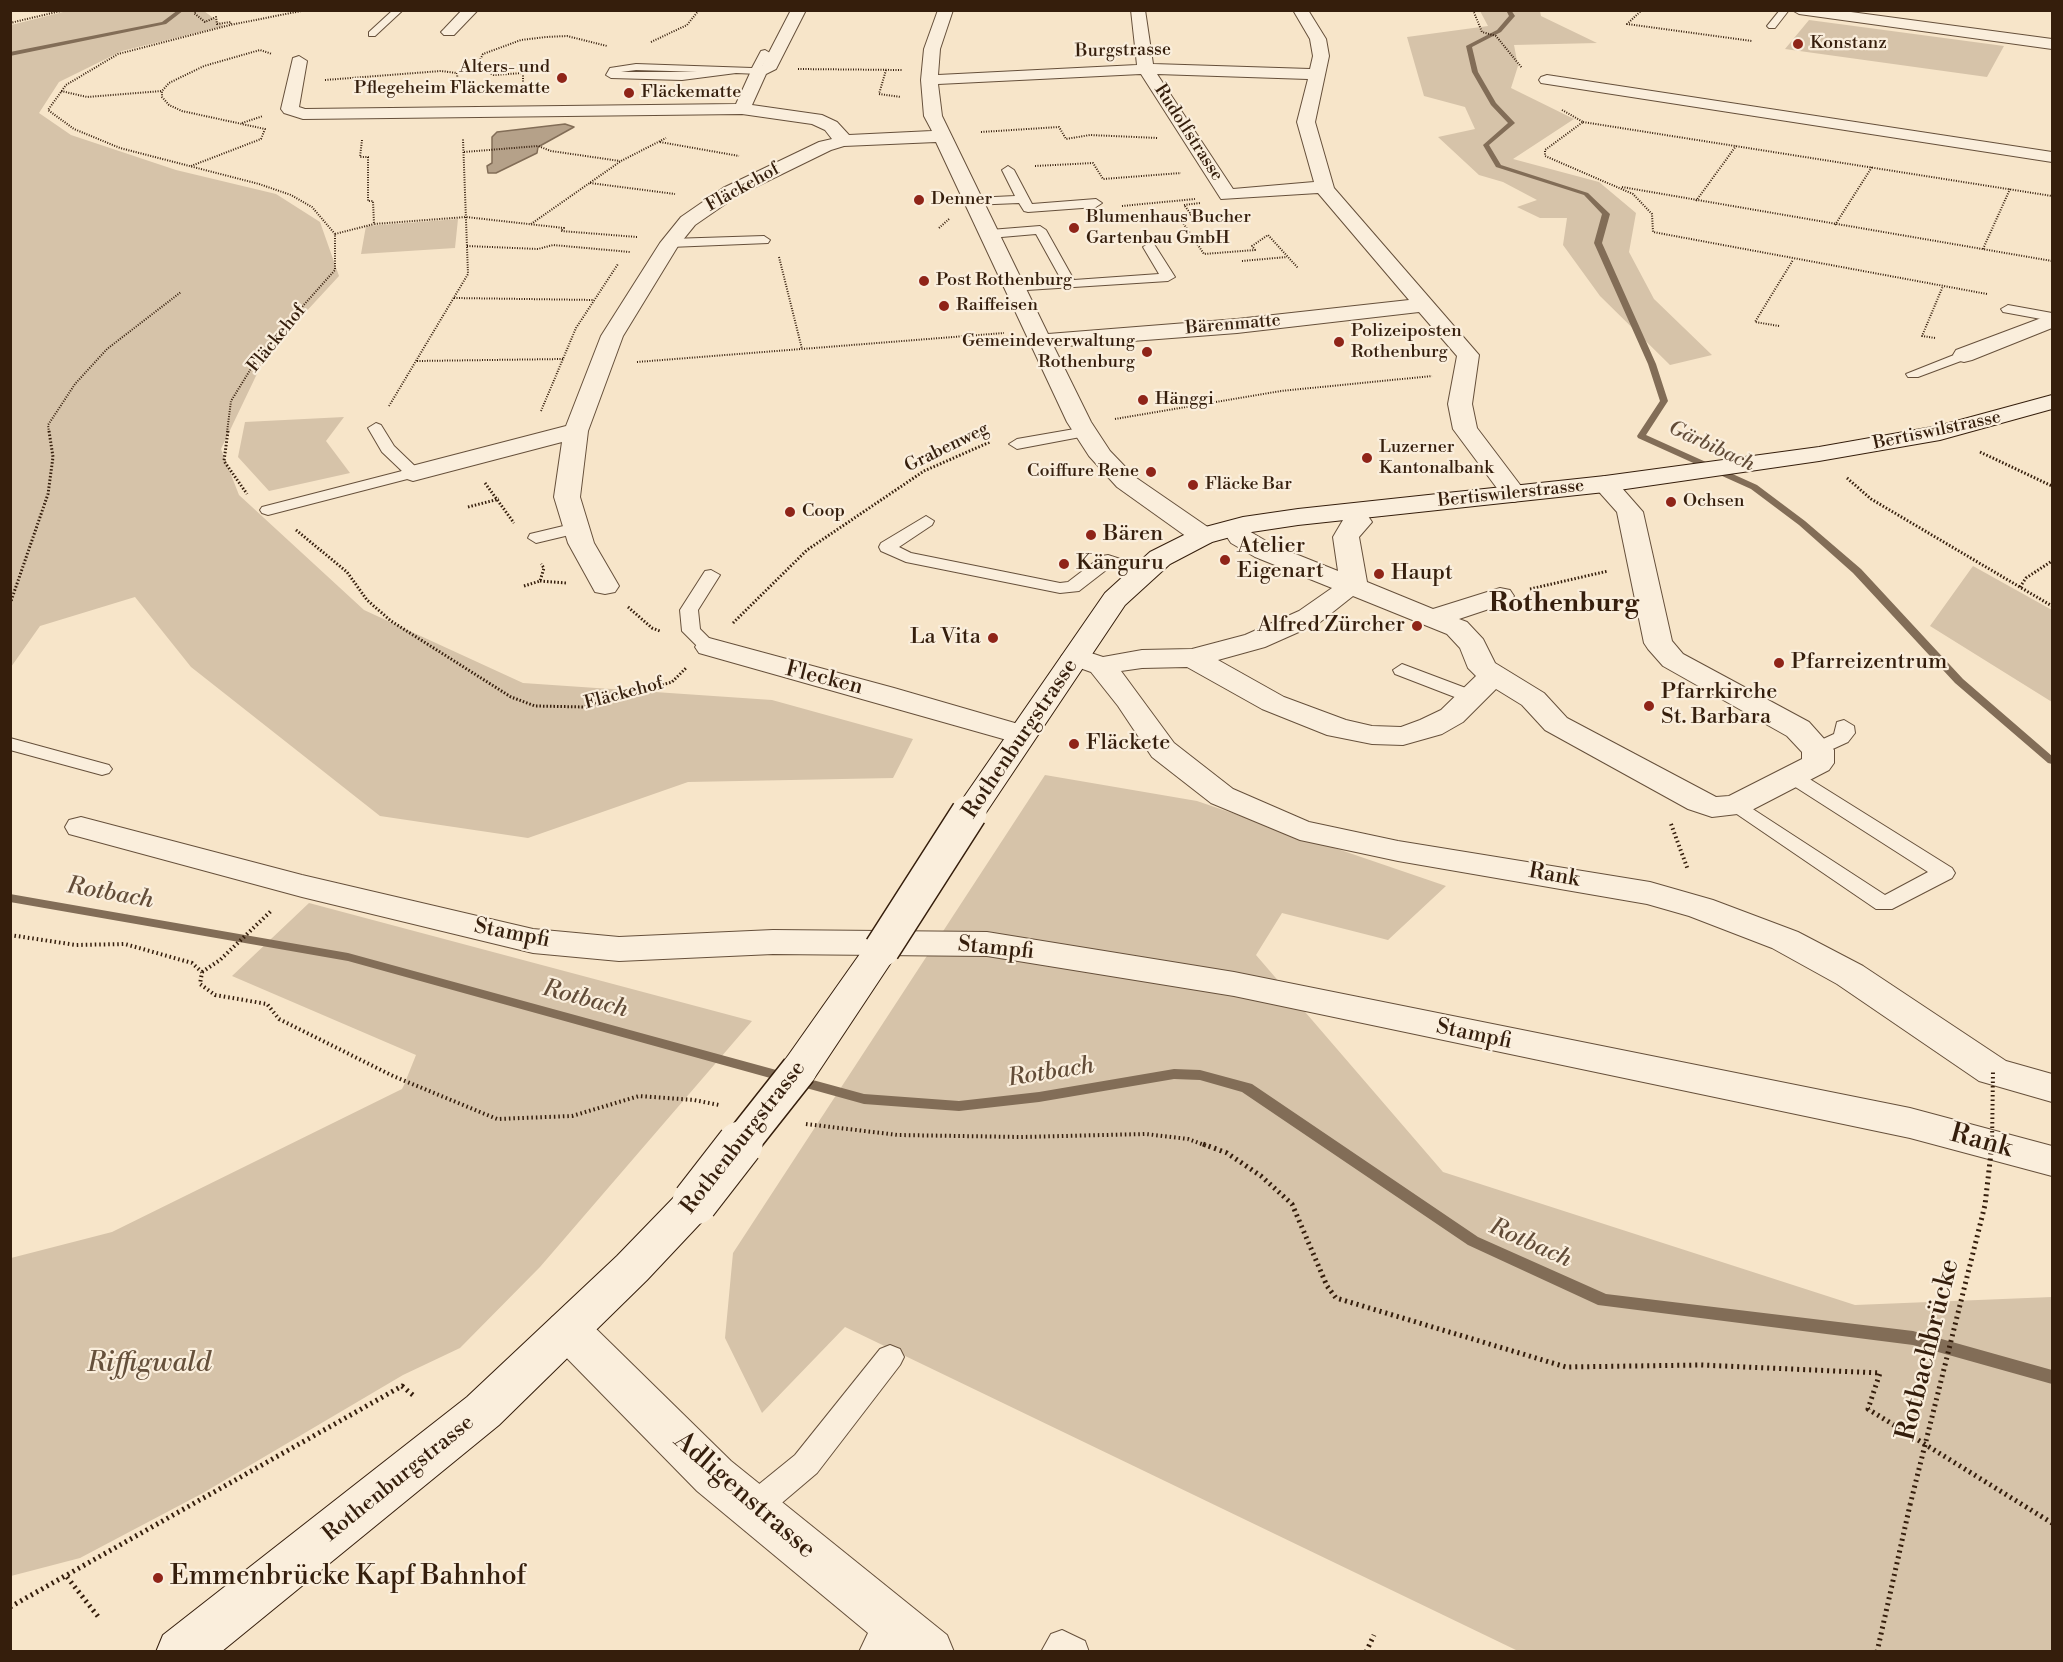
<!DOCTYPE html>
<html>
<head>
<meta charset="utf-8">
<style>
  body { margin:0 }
  #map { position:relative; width:2063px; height:1662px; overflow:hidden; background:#f7e5c9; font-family:"Libre Bodoni",serif }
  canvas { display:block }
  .frame { position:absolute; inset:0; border:12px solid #351e0c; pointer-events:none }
</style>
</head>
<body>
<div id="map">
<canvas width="2063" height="1662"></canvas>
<div class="frame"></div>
</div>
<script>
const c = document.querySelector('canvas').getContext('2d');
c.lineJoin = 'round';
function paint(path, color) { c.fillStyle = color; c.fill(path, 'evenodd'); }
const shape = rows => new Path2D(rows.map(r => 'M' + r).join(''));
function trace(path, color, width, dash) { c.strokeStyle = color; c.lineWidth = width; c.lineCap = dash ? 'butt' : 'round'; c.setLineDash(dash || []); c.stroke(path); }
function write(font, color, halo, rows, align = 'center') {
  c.font = font + ' "Libre Bodoni",serif'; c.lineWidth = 4.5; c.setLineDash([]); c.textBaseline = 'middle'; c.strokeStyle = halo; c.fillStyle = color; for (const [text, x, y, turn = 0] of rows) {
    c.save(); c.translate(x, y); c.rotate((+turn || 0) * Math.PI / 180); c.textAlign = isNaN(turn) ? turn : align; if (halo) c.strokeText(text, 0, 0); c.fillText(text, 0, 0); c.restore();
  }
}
const green = shape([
  [67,11,204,11,224,26,122,51,59,82,39,113,71,135,176,170,276,194,320,222,339,276,266,355,221,449,239,495,364,610,523,683,772,700,913,739,893,778,688,782,528,838,380,816,191,667,135,597,40,626,11,667,11,25],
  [1540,11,1541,16,1597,43,1514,45,1518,66,1511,88,1574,119,1513,159,1599,182,1636,213,1629,252,1654,299,1712,355,1670,365,1600,296,1563,245,1567,218,1540,218,1517,207,1537,200,1503,182,1479,175,1438,137,1475,129,1465,107,1424,96,1407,37,1488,26,1480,11],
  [1809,20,2004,46,1987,77,1785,49],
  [458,219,455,248,361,254,366,226],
  [344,417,326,441,350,473,269,491,238,457,245,422],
  [1973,566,2052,610,2052,702,1930,626],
  [1045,775,1197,801,1446,886,1388,940,1282,913,1256,955,1443,1172,1855,1305,2052,1297,2052,1651,1518,1651,845,1327,762,1413,725,1338,733,1253],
  [309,903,752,1021,540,1267,460,1348,403,1375,203,1493,80,1558,11,1576,11,1258,112,1232,402,1089,404,1085,416,1055,232,976]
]);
const water = shape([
  [565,124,574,127,538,147,537,153,496,173,488,173,487,166,492,163,492,137,497,132,565,124]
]);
const stream = shape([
  [178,10,184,10,166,24,10,56,10,52,162,22,178,10],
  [1506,10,1511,10,1515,16,1501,32,1472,47,1478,72,1496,103,1515,123,1489,145,1501,165,1588,193,1610,214,1602,243,1656,364,1668,401,1646,435,1757,485,1805,521,1861,569,1963,679,2052,756,2052,764,2048,763,1955,683,1853,573,1799,525,1751,489,1638,438,1637,436,1660,401,1648,364,1594,243,1602,214,1584,195,1496,167,1483,145,1508,123,1491,105,1472,72,1466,46,1497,30,1509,16,1506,10],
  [10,894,348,953,864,1094,959,1101,1039,1092,1174,1069,1200,1070,1252,1084,1478,1237,1606,1294,1913,1331,2052,1370,2052,1384,1913,1345,1598,1305,1468,1245,1242,1092,1200,1080,1174,1079,1039,1102,959,1111,864,1104,348,961,10,902,10,894]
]);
const pathFar3 = shape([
  [197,10,194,13,205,22,216,17,217,24,231,22,230,25],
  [1473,10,1482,32,1496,36,1522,68],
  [1642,10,1627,24,1752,41],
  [10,23,65,10],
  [651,42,687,25,699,10],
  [798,69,902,70],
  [886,70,879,94,901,97],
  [325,80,441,71,457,73,458,86],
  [523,84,523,73,494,75,485,71,478,64,483,54,521,40,546,37,567,36,607,46],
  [61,91,87,97,162,91],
  [1562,110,1583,122,1545,150,1545,156,1633,194,1652,214,1653,232,1987,294],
  [1583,122,2052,196],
  [242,123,263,116],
  [981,132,1059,127,1066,139,1090,135,1158,138],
  [362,140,360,157,368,157,368,201,373,201,374,224,466,217,564,228,561,231,637,237],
  [660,142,739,156],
  [464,152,538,146,551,151,620,161],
  [191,166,261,139,265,129,182,111,169,105,162,97,162,91,169,83,204,66,260,50,272,54],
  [1035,166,1093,163,1103,179,1181,173],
  [590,183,675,194],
  [1622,187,2052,261],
  [1696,201,1736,146],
  [1122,206,1195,199],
  [1203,212,1179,217,1204,254,1255,250,1252,246,1268,235,1298,268],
  [1190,213,1184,205,1200,203],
  [531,224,621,161,666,138],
  [1835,225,1872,167],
  [939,228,949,219],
  [335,234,374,224],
  [467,246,538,249,553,245,630,252],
  [1983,249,2010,189],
  [779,257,802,349],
  [1242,261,1287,257],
  [454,298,594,300],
  [1779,326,1755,322,1793,260],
  [1935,338,1922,336,1943,286],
  [417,361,563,359],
  [637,362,1004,333],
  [389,406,468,274,463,139],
  [541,411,576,328,618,264],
  [1115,419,1281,391,1432,376],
  [49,432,48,425,75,384,107,349,181,292],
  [227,432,231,401,260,354,335,270,335,234,312,207,291,195,259,184,120,148,74,129,48,110,66,85,118,54,230,25,306,10]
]);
const pathFar2 = shape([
  [228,431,224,461,247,494],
  [1980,452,2052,486],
  [1847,478,1871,499,2052,606],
  [485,483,514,523],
  [468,507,499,499],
  [296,530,347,572,367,600,391,621,511,697,535,706,585,707,672,682,686,668],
  [540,581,566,583],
  [524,586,540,581,544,568,541,564],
  [2020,587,2026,578,2052,561],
  [1530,589,1608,571],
  [10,604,48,494,53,457,49,431],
  [628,607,652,628,660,631],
  [733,623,807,550,924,471,990,442]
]);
const pathFar1 = shape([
  [1671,824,1688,870],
  [10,935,76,945,125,944,192,963,202,972,200,984,215,995,267,1004,279,1019,393,1076,497,1119,572,1116,639,1096,694,1100,719,1105],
  [202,972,220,960,271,911],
  [806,1124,898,1135,1021,1137,1146,1134,1188,1139,1207,1146]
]);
const path = shape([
  [1203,1144,1227,1153,1261,1176,1292,1204,1327,1286,1336,1298,1566,1367,1701,1365,1880,1373,1868,1409,2052,1523],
  [67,1577,100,1619],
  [10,1607,402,1386,414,1396],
  [1366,1652,1374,1635],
  [1877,1652,1910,1505]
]);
const lane = shape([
  [393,10,403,10,375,36,369,36,369,32,393,10],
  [1780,10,1789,10,1775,28,1769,28,1767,26,1780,10],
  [765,50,770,53,762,67,764,71,759,74,736,73,682,80,611,78,606,75,610,68,636,64,752,68,761,51,765,50],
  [636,70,670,71,697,72,621,72,636,70],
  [1008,166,1014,170,1032,204,1096,199,1102,203,1096,207,1028,212,1024,211,1019,203,970,205,968,202,974,198,1015,196,1002,170,1008,166],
  [1040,226,1046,230,1074,280,1159,274,1143,247,1149,243,1154,244,1175,277,1168,281,1011,291,1009,288,1016,284,1062,281,1036,234,990,238,984,234,990,230,1040,226],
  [764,236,770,240,768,243,670,247,664,243,670,239,764,236],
  [2008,305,2052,313,2052,321,2003,312,2001,309,2008,305],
  [1964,351,1971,355,1969,358,1918,377,1908,377,1906,374,1964,351],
  [376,423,381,425,394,446,419,470,421,473,419,476,268,515,262,513,260,510,262,507,402,471,382,452,368,428,376,423],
  [1086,427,1091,429,1094,432,1091,435,1017,449,1009,444,1017,439,1086,427],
  [926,516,934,521,932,525,899,547,911,553,1060,583,1068,582,1102,556,1108,555,1148,568,1151,572,1142,577,1110,567,1079,591,1060,593,906,562,881,551,879,547,881,543,926,516],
  [576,523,582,524,584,528,582,532,536,543,528,538,530,534,576,523],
  [711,570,720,575,698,610,700,629,718,647,709,653,702,651,682,631,680,610,705,571,711,570],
  [1402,664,1479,693,1482,697,1472,703,1465,701,1395,674,1393,670,1402,664],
  [1844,720,1854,726,1855,733,1848,742,1824,753,1810,753,1807,749,1810,745,1834,734,1837,722,1844,720],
  [10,738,109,765,112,769,109,773,102,775,10,750,10,738],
  [1793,771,1800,773,1952,868,1955,873,1952,878,1892,909,1876,909,1725,806,1728,802,1735,800,1742,802,1885,895,1928,872,1786,781,1783,777,1786,773,1793,771],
  [890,1345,900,1349,904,1357,900,1365,817,1473,764,1518,753,1522,742,1518,738,1508,742,1498,795,1455,880,1349,890,1345],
  [1062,1630,1085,1641,1089,1652,1041,1652,1051,1634,1062,1630]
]);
const street = shape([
  [462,10,478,10,454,35,444,35,441,32,444,29,462,10],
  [791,10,806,10,776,69,766,74,752,105,822,115,837,122,849,135,932,131,924,116,921,80,924,49,938,10,953,10,940,49,938,75,1137,65,1131,10,1145,10,1153,64,1310,69,1313,56,1310,39,1293,10,1308,10,1326,39,1329,56,1315,122,1334,188,1479,355,1472,404,1477,428,1527,494,1523,499,1514,502,1505,499,1453,429,1448,404,1457,356,1419,312,1237,333,1054,347,1091,422,1110,451,1135,477,1212,530,1216,536,1212,542,1203,544,1194,542,1117,487,1089,456,1067,422,936,142,844,146,831,150,737,196,695,225,678,246,623,336,588,431,580,497,594,543,619,586,615,592,605,594,595,592,568,543,554,497,562,442,413,481,404,478,400,473,404,468,566,426,601,336,660,243,681,217,723,188,819,142,832,139,825,130,812,124,742,114,303,119,284,113,281,109,293,58,299,56,307,61,299,107,305,109,736,104,751,71,762,66,791,10],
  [1141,74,1221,199,1318,193,1409,300,1237,319,1048,334,942,116,938,84,1141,74],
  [1157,74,1308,79,1297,122,1314,182,1233,189,1157,74],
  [1792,10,1836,10,2052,39,2052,49,1799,14,1792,10],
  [1547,75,2052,152,2052,162,1541,83,1539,80,1541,77,1547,75],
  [2052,314,2052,328,1972,360,1964,362,1956,360,1953,355,1956,350,2052,314],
  [1605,476,1614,479,1643,512,1672,641,1683,654,1809,722,1834,750,1834,763,1829,770,1746,813,1712,817,1688,809,1545,730,1522,705,1496,689,1463,722,1442,734,1403,745,1372,744,1327,735,1262,709,1187,667,1142,668,1121,671,1174,743,1233,789,1309,822,1398,841,1650,882,1713,900,1798,932,1863,966,2006,1061,2052,1074,2052,1102,1979,1081,1837,984,1772,948,1689,916,1647,904,1398,861,1300,840,1211,803,1152,757,1118,706,1091,672,1066,663,1061,657,1066,651,1076,648,1103,657,1142,650,1192,649,1245,635,1299,611,1332,588,1255,557,1231,543,1227,537,1231,531,1240,529,1249,531,1273,545,1338,571,1333,537,1343,520,1359,514,1368,516,1372,522,1359,537,1367,582,1433,609,1500,588,1510,590,1514,596,1510,602,1459,619,1467,622,1483,639,1495,663,1544,693,1567,718,1716,797,1729,796,1802,759,1802,752,1787,736,1663,666,1648,649,1644,643,1617,512,1592,484,1596,479,1605,476],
  [1353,596,1447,634,1460,648,1468,668,1476,676,1441,710,1420,720,1401,727,1372,726,1346,720,1284,697,1218,660,1265,647,1319,623,1353,596],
  [709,638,894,688,1032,728,1036,735,1032,742,1021,744,699,653,695,647,699,641,709,638],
  [81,817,302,875,533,929,619,937,773,930,987,932,1234,972,1910,1108,2052,1146,2052,1176,1910,1138,1234,996,987,956,773,954,619,961,533,953,302,897,69,834,65,827,69,820,81,817],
  [568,1312,584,1317,731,1461,947,1635,954,1652,859,1652,868,1633,697,1491,552,1343,546,1330,552,1317,568,1312]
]);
const secondary = shape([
  [2052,395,2052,409,1940,440,1819,461,1605,492,1298,525,1245,533,1212,542,1170,564,1125,605,981,820,969,823,957,820,953,813,1105,593,1150,552,1194,530,1243,517,1298,509,1605,476,1819,447,1938,426,2052,395],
  [882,937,895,941,900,949,813,1080,799,1084,785,1080,780,1070,785,1060,869,941,882,937],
  [695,1186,710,1191,716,1202,710,1213,647,1280,499,1425,221,1652,156,1652,163,1635,467,1397,617,1256,680,1191,695,1186]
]);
const pathBridgeFar1 = shape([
  [1992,1146,1993,1071]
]);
const pathBridge = shape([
  [1910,1505,1985,1205,1992,1144]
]);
const secondaryBridgeFar1 = shape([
  [882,949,969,813],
  [739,1146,799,1070]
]);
const secondaryBridge = shape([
  [695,1202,740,1144]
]);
const markers = [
  [1798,44,6,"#8f2418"],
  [562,78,6,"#8f2418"],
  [629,93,6,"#8f2418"],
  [919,200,6,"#8f2418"],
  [1074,228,6,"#8f2418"],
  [924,281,6,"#8f2418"],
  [944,306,6,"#8f2418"],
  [1339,342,6,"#8f2418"],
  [1147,352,6,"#8f2418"],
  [1143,400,6,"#8f2418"],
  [1367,458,6,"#8f2418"],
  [1151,472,6,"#8f2418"],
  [1193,485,6,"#8f2418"],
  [1671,502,6,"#8f2418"],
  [790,512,6,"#8f2418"],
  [1091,535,6,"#8f2418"],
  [1225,560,6,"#8f2418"],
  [1064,564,6,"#8f2418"],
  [1379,574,6,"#8f2418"],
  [1417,626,6,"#8f2418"],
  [993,638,6,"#8f2418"],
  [1779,663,6,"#8f2418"],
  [1649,706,6,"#8f2418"],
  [1074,744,6,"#8f2418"],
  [158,1578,6,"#8f2418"]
];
const farPoinames = [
  ["Konstanz",1810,44],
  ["Alters- und",550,68,"right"],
  ["Pflegeheim Fläckematte",550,89,"right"],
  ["Fläckematte",641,93],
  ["Denner",931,200],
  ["Blumenhaus Bucher",1086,218],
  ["Gartenbau GmbH",1086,239],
  ["Post Rothenburg",936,281],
  ["Raiffeisen",956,306],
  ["Polizeiposten",1351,332],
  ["Rothenburg",1351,353],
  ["Gemeindeverwaltung",1135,342,"right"],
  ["Rothenburg",1135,363,"right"],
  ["Hänggi",1155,400],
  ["Luzerner",1379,448],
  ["Kantonalbank",1379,469],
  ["Coiffure Rene",1139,472,"right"],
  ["Fläcke Bar",1205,485],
  ["Ochsen",1683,502],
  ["Coop",802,512]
];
const farStreetnames = [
  ["Burgstrasse",1123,51,-1],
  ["Rudolfstrasse",1188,133,57],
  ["Fläckehof",743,188,-29],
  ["Bärenmatte",1233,325,-5],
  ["Fläckehof",277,339,-51],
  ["Bertiswilstrasse",1937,431,-12],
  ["Grabenweg",947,448,-26],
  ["Bertiswilerstrasse",1511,494,-6],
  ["Fläckehof",624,694,-15]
];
const farWaternames = [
  ["Gärbibach",1711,447,25]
];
const poiNames = [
  ["Bären",1103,535],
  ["Atelier",1237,547],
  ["Eigenart",1237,572],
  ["Känguru",1076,564],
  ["Haupt",1391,574],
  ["Alfred Zürcher",1405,626,"right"],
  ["La Vita",981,638,"right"],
  ["Pfarreizentrum",1791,663],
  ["Pfarrkirche",1661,693],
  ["St. Barbara",1661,718],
  ["Fläckete",1086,744]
];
const streetNames = [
  ["Flecken",824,679,14],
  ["Rothenburgstrasse",1021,739,-56],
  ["Rank",1554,876,10],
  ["Stampfi",512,934,11],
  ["Stampfi",996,949,6],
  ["Stampfi",1474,1035,12],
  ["Rothenburgstrasse",744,1138,-52],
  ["Rothenburgstrasse",399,1479,-39]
];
const waterNames = [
  ["Rotbach",110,894,10],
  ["Rotbach",585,1000,15],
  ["Rotbach",1051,1073,-9],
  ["Rotbach",1530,1244,24]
];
const quarterNames = [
  ["Rothenburg",1564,605]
];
const nearStreetnames = [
  ["Rank",1981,1142,15],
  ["Rotbachbrücke",1929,1350,-76],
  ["Adligenstrasse",744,1496,41]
];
const nearParknames = [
  ["Riffigwald",149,1365]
];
const nearPoinames = [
  ["Emmenbrücke Kapf Bahnhof",170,1578]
];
paint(green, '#d6c3a9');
paint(water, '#b5a189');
trace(water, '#826d57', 1.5);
paint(stream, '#826d57');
trace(lane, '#66503b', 2);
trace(street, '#66503b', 2);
trace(secondary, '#351e0c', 2);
trace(pathFar3, '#351e0c', 2, [1, 1.5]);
trace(pathFar2, '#351e0c', 3, [1.5, 2]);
trace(pathFar1, '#351e0c', 4, [1.5, 3]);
trace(path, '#351e0c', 5, [2, 4]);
paint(lane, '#faeedc');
paint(street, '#faeedc');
paint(secondary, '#faeedc');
trace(secondaryBridgeFar1, '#351e0c', 38, []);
trace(secondaryBridge, '#351e0c', 47, []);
trace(pathBridgeFar1, '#351e0c', 4, [1.5, 3]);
trace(pathBridge, '#351e0c', 5, [2, 4]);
trace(secondaryBridgeFar1, '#faeedc', 35);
trace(secondaryBridge, '#faeedc', 45);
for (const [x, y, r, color] of markers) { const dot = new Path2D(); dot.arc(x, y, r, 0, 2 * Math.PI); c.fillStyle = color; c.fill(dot); trace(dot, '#faeedc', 2); }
write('18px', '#351e0c', '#faeedc', farPoinames, 'left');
write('18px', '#351e0c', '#faeedc', farStreetnames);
write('italic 20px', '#624c38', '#faeedc', farWaternames);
write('22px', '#351e0c', '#faeedc', poiNames, 'left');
write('22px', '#351e0c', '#faeedc', streetNames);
write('italic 24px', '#624c38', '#faeedc', waterNames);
write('bold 26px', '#351e0c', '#faeedc', quarterNames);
write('27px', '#351e0c', '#faeedc', nearStreetnames);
write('italic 27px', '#65503b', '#faeedc', nearParknames);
write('27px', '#351e0c', '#faeedc', nearPoinames, 'left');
</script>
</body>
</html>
